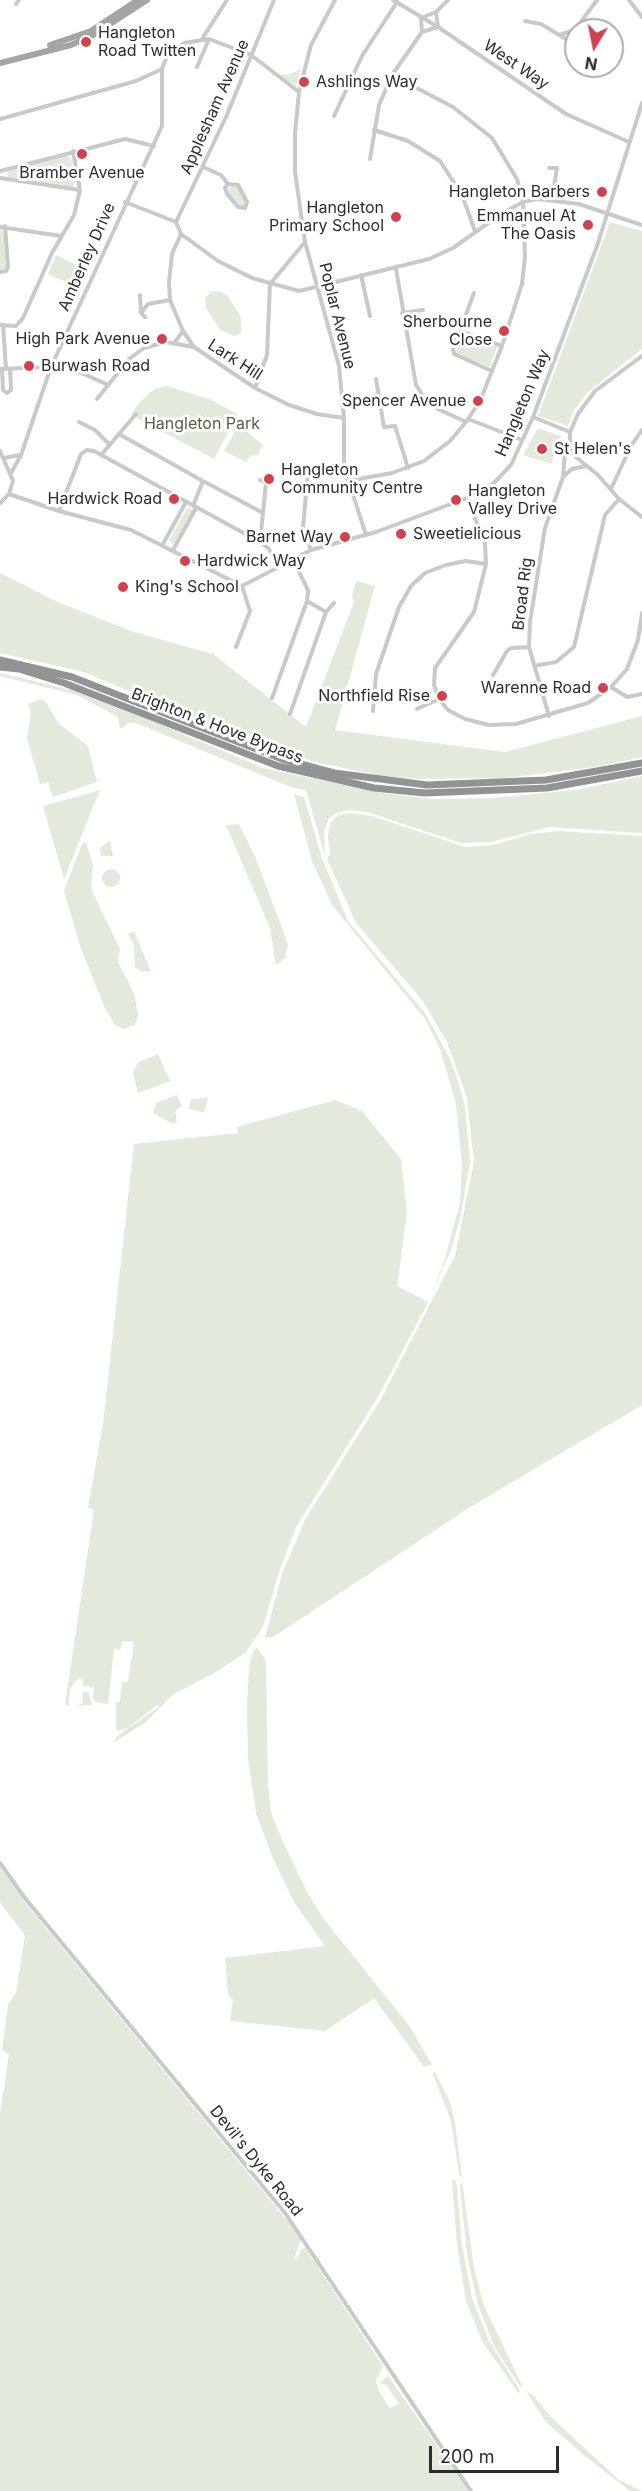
<!DOCTYPE html>
<html>
<head>
<meta charset="utf-8">
<style>
  body { margin:0 }
  #map { position:relative; width:642px; height:2491px; overflow:hidden; background:#fff; font-family:Inter,sans-serif }
  canvas { display:block }
  .north { position:absolute; left:564px; top:18px; width:60px; height:60px; box-sizing:border-box; background:#fff; border:2px solid #ababab; border-radius:50%; rotate:190deg; font-size:16px; font-weight:700; line-height:24px; text-align:center; color:#2c2c2c }
  .north::after { content:''; display:block; margin:auto; width:21px; height:27px; background:#d1414e; clip-path:polygon(50% 0,100% 100%,50% 72%,0 100%) }
  .scale { position:absolute; left:429px; top:2446px; width:130px; height:27px; box-sizing:border-box; border:3px solid #2c2c2c; border-top:0; padding-left:8px; font-size:18px; line-height:21px; white-space:nowrap; color:#2c2c2c; -webkit-text-stroke:4px #fff; paint-order:stroke }
</style>
</head>
<body>
<div id="map">
<canvas width="642" height="2491"></canvas>
<div class="north">N</div>
<div class="scale">200 m</div>
</div>
<script>
const c = document.querySelector('canvas').getContext('2d');
c.lineJoin = 'round';
function paint(path, color) { c.fillStyle = color; c.fill(path, 'evenodd'); }
const shape = rows => new Path2D(rows.map(r => 'M' + r).join(''));
function trace(path, color, width, dash) { c.strokeStyle = color; c.lineWidth = width; c.lineCap = dash ? 'butt' : 'round'; c.setLineDash(dash || []); c.stroke(path); }
function write(font, color, halo, rows, align = 'center') {
  c.font = font + ' Inter,sans-serif'; c.lineWidth = 6; c.setLineDash([]); c.textBaseline = 'middle'; c.strokeStyle = halo; c.fillStyle = color; for (const [text, x, y, turn = 0] of rows) {
    c.save(); c.translate(x, y); c.rotate((+turn || 0) * Math.PI / 180); c.textAlign = isNaN(turn) ? turn : align; if (halo) c.strokeText(text, 0, 0); c.fillText(text, 0, 0); c.restore();
  }
}
const green = shape([
  [301,65,296,86,279,75,288,75,297,71],
  [66,155,71,159,76,182,72,187,8,177,7,171],
  [231,185,237,187,245,202,244,206,240,206,228,193],
  [610,222,642,231,642,349,588,392,574,410,568,426,538,416],
  [0,229,3,231,6,267,0,271],
  [56,255,89,271,80,288,48,274],
  [218,291,227,295,241,317,241,333,235,336,220,330,206,308,205,298,211,292],
  [462,335,497,347,490,367,455,353],
  [167,386,209,399,238,414,214,459,131,415,137,405,154,389],
  [239,425,263,445,258,455,250,456,246,462,224,451],
  [538,428,561,436,551,464,523,455],
  [188,507,193,510,174,544,169,540],
  [0,573,55,601,134,632,213,654,306,727,354,602,352,596,356,581,375,586,335,730,505,752,642,716,642,757,595,767,505,778,419,779,382,776,315,762,221,730,84,672,0,653],
  [0,673,76,691,101,699,263,768,382,793,435,799,491,798,576,790,642,776,642,833,550,827,490,842,461,843,367,812,349,810,336,813,329,819,324,831,325,856,306,790,293,788,136,723,128,723,120,729,118,717,77,695,0,676],
  [40,699,45,701,58,723,88,746,97,782,53,797,48,782,40,784,27,738,31,713,28,704],
  [100,790,64,879,43,806],
  [294,794,304,797,322,858,348,921,425,1013,449,1057,458,1081,465,1107,470,1162,460,1219,451,1250,430,1297,444,1262,460,1203,462,1164,456,1104,440,1049,425,1019,332,905,312,861],
  [349,813,372,816,465,847,493,845,532,834,557,831,642,836,642,1405,469,1508,273,1637,265,1638,282,1574,306,1518,381,1399,455,1256,474,1161,467,1098,447,1042,423,1001,356,923,327,859,330,854,328,836,330,823,338,815],
  [239,824,256,859,288,944,285,958,276,965,270,928,226,825],
  [110,841,113,856,101,856,100,848],
  [86,842,93,865,91,889,120,949,118,962,134,993,138,1015,135,1025,124,1029,115,1025,106,1010,81,949,64,891,82,844],
  '102 878a9 9 0 1 1 18 0a9 9 0 1 1-18 0Z',
  [134,931,151,972,140,971,135,967,134,945,128,934],
  [158,1054,170,1081,138,1093,133,1072,139,1062],
  [177,1095,182,1106,175,1111,177,1122,173,1124,153,1113,156,1103],
  [208,1098,204,1112,189,1109,191,1099],
  [335,1100,362,1111,401,1159,407,1213,397,1286,428,1302,378,1397,296,1527,279,1572,263,1627,245,1653,216,1672,172,1695,146,1722,113,1743,117,1736,159,1707,157,1705,128,1728,116,1731,116,1702,120,1702,122,1682,128,1682,134,1642,123,1641,120,1650,114,1649,108,1704,95,1702,93,1698,94,1687,83,1686,83,1679,79,1678,70,1688,69,1705,65,1705,94,1510,88,1508,103,1424,134,1144,238,1133,237,1127],
  [257,1647,266,1661,268,1786,271,1812,278,1831,306,1890,323,1918,410,2027,432,2065,424,2067,374,1998,325,2031,230,2021,233,2000,228,1995,225,1958,325,1946,294,1902,272,1856,256,1813,248,1759,247,1706,249,1667,253,1651],
  [83,1691,89,1693,92,1705,76,1706,83,1703],
  [0,1867,23,1900,289,2223,301,2240,294,2259,296,2260,300,2251,305,2247,383,2366,376,2381,379,2392,390,2408,399,2404,386,2385,379,2383,388,2376,469,2491,0,2491,0,2114,9,2054,2,2050,8,2005,16,1993,25,1935,0,1903],
  [435,2072,449,2100,455,2122,462,2178,459,2174,451,2121,433,2074],
  [452,2180,455,2180,457,2187,462,2246,472,2298,489,2341,519,2389,519,2394,482,2341,466,2301,457,2245],
  [462,2181,474,2268,484,2306,522,2385,521,2388,494,2346,478,2305,467,2255,460,2186],
  [526,2391,533,2395,552,2418,619,2480,642,2491,630,2491,585,2456,546,2422]
]);
const street = shape([
  [335,0,311,45,299,92,295,133,295,172,305,242,339,366,344,418,344,467,366,535],
  [393,0,438,27,566,114,629,142],
  [629,0,642,17],
  [16,4,19,0],
  [525,21,541,24,576,45],
  [422,32,421,18,436,12],
  [576,34,575,30,597,0],
  [559,35,575,30],
  [202,39,227,0],
  [197,67,209,39],
  [334,116,362,56,397,2],
  [0,119,136,81,162,69],
  [374,130,408,141,440,161,462,195,475,231],
  [370,159,379,105,392,75,422,32,438,27,436,12,448,0],
  [203,167,221,175,228,184,238,185,247,202,245,208,238,207,227,194,225,188,228,184],
  [549,168,557,168,552,199],
  [0,171,125,139,154,146],
  [0,178,80,190],
  [125,202,176,222],
  [176,222,181,234,218,261,252,278,299,291,429,259,453,248,501,214,523,202,537,199,579,204,642,225],
  [176,222,226,117,274,0],
  [0,227,61,236],
  [181,234,172,254,169,282,170,300,183,331,194,347,255,388,289,405,317,414,344,418],
  [396,269,416,385,425,399,438,409,466,422],
  [0,272,6,271,8,267,5,226],
  [361,275,370,316],
  [474,293,453,349,454,354,492,371],
  [140,295,141,313],
  [402,313,423,310],
  [145,317,141,313,148,304,170,300],
  [0,325,16,326,23,318,52,253,74,215,80,190,73,151],
  [3,325,6,369],
  [460,331,502,346],
  [175,342,183,331],
  [0,369,51,367,75,370,106,384],
  [2,369,3,390,7,393,11,390,10,369],
  [376,379,384,427,395,426,408,468],
  [255,388,267,355,270,284,305,242],
  [97,399,129,359,144,348,166,342,193,347],
  [533,417,570,432,570,444,576,457,598,475,619,499,642,517],
  [468,419,522,440],
  [79,422,95,430,109,444],
  [570,432,578,414,595,391,642,356],
  [119,434,136,414],
  [0,451,13,481,9,494,0,503],
  [101,455,119,434,201,480],
  [4,458,20,455],
  [11,473,21,455,51,367,162,126,162,69,167,56,184,43,209,39,251,55,299,92],
  [564,476,572,469,586,466],
  [260,480,266,483,263,513],
  [348,481,392,473,424,461,450,441,466,422,480,401,502,346,522,284,525,257,523,202,517,179,492,138,453,107,392,75],
  [611,489,631,446,642,430],
  [9,494,59,511,131,530,242,586,311,550,376,532,467,498,493,484,511,465,533,417,597,246,642,103],
  [467,498,485,543,486,564,474,612,435,668,434,685,439,699,448,710,465,719,489,725,516,724,588,703,611,687,627,669,638,640,642,613],
  [193,506,203,481,263,513,260,542],
  [59,511,81,454,87,450,94,451,260,542,268,548,279,565],
  [163,544,186,502],
  [173,550,196,508],
  [311,550,303,528,308,471,344,467],
  [326,612,334,603],
  [236,647,250,611,242,586],
  [534,666,556,662,574,647,605,515,619,499],
  [493,675,507,651,511,648,529,647],
  [611,687,627,697,642,694],
  [272,698,307,601,308,590,292,558],
  [417,709,439,699],
  [373,711,376,674,399,607,411,586,425,573,446,565,466,561,486,564],
  [290,714,326,612,307,601],
  [549,716,529,647,530,622,545,528,563,477,565,453,570,444],
  [0,1863,24,1897,285,2213,471,2491]
]);
const primary = shape([
  [50,45,91,31,138,0],
  [0,63,71,45,93,35,147,0]
]);
const highway = shape([
  [0,660,72,677,282,759,334,773,427,785,546,780,642,763],
  [0,667,19,669,64,683,278,766,374,788,425,793,547,788,642,771]
]);
const markers = [
  [86,42,6,"#d1414e"],
  [304,82,6,"#d1414e"],
  [82,154,6,"#d1414e"],
  [602,192,6,"#d1414e"],
  [396,217,6,"#d1414e"],
  [588,225,6,"#d1414e"],
  [504,331,6,"#d1414e"],
  [162,339,6,"#d1414e"],
  [29,366,6,"#d1414e"],
  [478,401,6,"#d1414e"],
  [542,449,6,"#d1414e"],
  [269,479,6,"#d1414e"],
  [174,499,6,"#d1414e"],
  [456,500,6,"#d1414e"],
  [401,534,6,"#d1414e"],
  [345,537,6,"#d1414e"],
  [185,561,6,"#d1414e"],
  [123,587,6,"#d1414e"],
  [603,688,6,"#d1414e"],
  [442,696,6,"#d1414e"]
];
const poiNames = [
  ["Hangleton",98,33,"left"],
  ["Road Twitten",98,51,"left"],
  ["Ashlings Way",316,82,"left"],
  ["Bramber Avenue",82,173,"center"],
  ["Hangleton Barbers",590,192],
  ["Hangleton",384,208],
  ["Primary School",384,226],
  ["Emmanuel At",576,216],
  ["The Oasis",576,234],
  ["Sherbourne",492,322],
  ["Close",492,340],
  ["High Park Avenue",150,339],
  ["Burwash Road",41,366,"left"],
  ["Spencer Avenue",466,401],
  ["St Helen's",554,449,"left"],
  ["Hangleton",281,470,"left"],
  ["Community Centre",281,488,"left"],
  ["Hangleton",468,491,"left"],
  ["Valley Drive",468,509,"left"],
  ["Hardwick Road",162,499],
  ["Sweetielicious",413,534,"left"],
  ["Barnet Way",333,537],
  ["Hardwick Way",197,561,"left"],
  ["King's School",135,587,"left"],
  ["Warenne Road",591,688],
  ["Northfield Rise",430,696]
];
const streetNames = [
  ["West Way",516,65,34],
  ["Applesham Avenue",215,107,-66],
  ["Amberley Drive",87,257,-66],
  ["Poplar Avenue",337,316,76],
  ["Lark Hill",235,360,33],
  ["Hangleton Way",523,403,-67],
  ["Broad Rig",523,594,-83],
  ["Brighton & Hove Bypass",217,726,21],
  ["Devil's Dyke Road",256,2161,51]
];
const parkNames = [
  ["Hangleton Park",202,424]
];
paint(green, '#e3e9db');
trace(street, '#c9c9c9', 4);
trace(primary, '#a4a4a4', 6);
trace(highway, '#939393', 7);
for (const [x, y, r, color] of markers) { const dot = new Path2D(); dot.arc(x, y, r, 0, 2 * Math.PI); c.fillStyle = color; c.fill(dot); trace(dot, '#fff', 2); }
write('16px', '#2c2c2c', '#fff', poiNames, 'right');
write('16px', '#2c2c2c', '#fff', streetNames);
write('16px', '#50633f', '#fff', parkNames);
</script>
</body>
</html>
